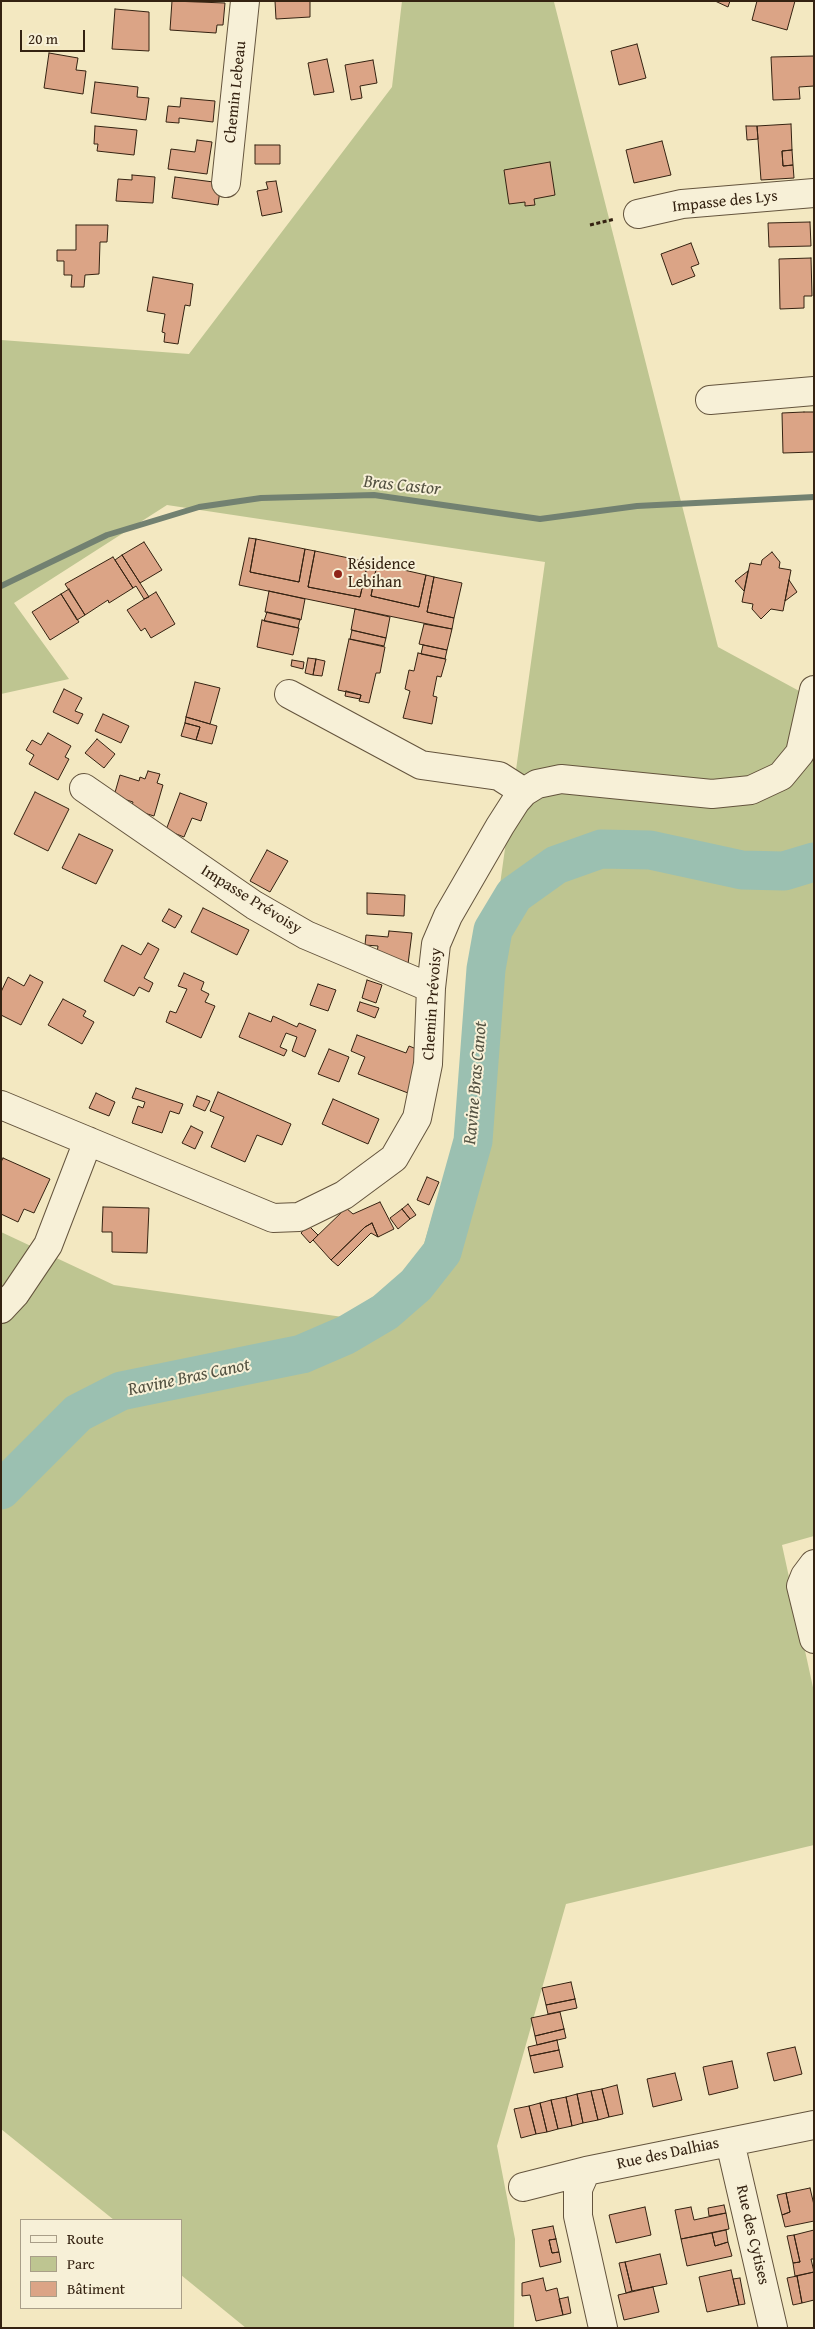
<!DOCTYPE html>
<html>
<head>
<meta charset="utf-8">
<style>
  body { margin:0 }
  #map { position:relative; width:815px; height:2329px; overflow:hidden; background:#f3e8c1; font-family:"Gentium Book Plus",serif }
  canvas { display:block }
  .frame { position:absolute; inset:0; border:2px solid #342211; pointer-events:none }
  .legend { position:absolute; left:20px; top:2219px; width:162px; height:90px; box-sizing:border-box; background:#f7f0d7; border:1px solid #a99e88; margin:0; padding:6px 9px; list-style:none; font-size:15px; color:#342211 }
  .legend li { display:flex; align-items:center; gap:10px; height:25px }
  .legend b { width:25px; border:1px solid #a99e88 }
  .scale { position:absolute; left:20px; top:30px; width:65px; height:22px; box-sizing:border-box; border:2px solid #342211; border-top:0; padding-left:6px; font-size:15px; line-height:18px; white-space:nowrap; color:#342211; -webkit-text-stroke:4px #f7f0d7; paint-order:stroke }
</style>
</head>
<body>
<div id="map">
<canvas width="815" height="2329"></canvas>
<div class="frame"></div>
<ul class="legend">
<li><b style="height:6px;background:#f7f0d7"></b>Route</li>
<li><b style="height:14px;background:#bec591"></b>Parc</li>
<li><b style="height:14px;background:#dba486"></b>Bâtiment</li>
</ul>
<div class="scale">20 m</div>
</div>
<script>
const c = document.querySelector('canvas').getContext('2d');
c.lineJoin = 'round';
function paint(path, color) { c.fillStyle = color; c.fill(path, 'evenodd'); }
const shape = rows => new Path2D(rows.map(r => 'M' + r).join(''));
function trace(path, color, width, dash) { c.strokeStyle = color; c.lineWidth = width; c.lineCap = dash ? 'butt' : 'round'; c.setLineDash(dash || []); c.stroke(path); }
function write(font, color, halo, rows, align = 'center') {
  c.font = font + ' "Gentium Book Plus",serif'; c.lineWidth = 4; c.setLineDash([]); c.textBaseline = 'middle'; c.strokeStyle = halo; c.fillStyle = color; for (const [text, x, y, turn = 0] of rows) {
    c.save(); c.translate(x, y); c.rotate((+turn || 0) * Math.PI / 180); c.textAlign = isNaN(turn) ? turn : align; if (halo) c.strokeText(text, 0, 0); c.fillText(text, 0, 0); c.restore();
  }
}
const green = shape([
  [402,1,554,2,718,647,814,699,814,1536,782,1545,814,1692,814,1845,566,1904,497,2146,515,2239,514,2328,246,2328,181,2275,181,2220,114,2220,1,2129,1,1232,114,1285,343,1317,417,1267,472,1085,545,562,167,505,14,603,69,679,1,694,1,340,189,354,392,87]
]);
const stream = shape([
  [1,586,107,535,199,507,261,498,374,495,540,519,637,506,814,497]
]);
const river = shape([
  [1,1490,78,1413,121,1391,302,1354,346,1335,385,1312,416,1285,442,1252,473,1141,486,969,493,930,514,895,556,865,601,849,650,850,742,870,784,871,814,862]
]);
const building = shape([
  [172,1,225,3,223,25,217,25,216,33,170,30,172,1],
  [275,1,310,1,310,17,276,19,275,1],
  [715,1,730,1,728,7,715,1],
  [757,1,795,1,787,30,752,20,757,1],
  [115,9,149,12,149,51,112,49,115,9],
  [637,44,646,78,619,85,611,51,637,44],
  [49,53,78,58,76,70,86,71,83,94,44,88,49,53],
  [814,56,814,86,799,87,800,99,773,100,771,57,814,56],
  [327,59,334,92,314,95,308,63,327,59],
  [373,60,377,83,360,86,362,98,351,100,345,65,373,60],
  [95,82,138,87,137,97,149,98,146,120,91,113,95,82],
  [181,98,215,101,213,122,179,118,179,123,166,122,168,106,180,107,181,98],
  [791,124,792,150,782,151,783,166,793,165,794,178,761,180,757,126,791,124],
  [95,126,137,130,134,155,97,151,98,144,94,144,95,126],
  [746,126,757,126,758,139,747,140,746,126],
  [197,140,212,142,207,174,168,169,171,149,195,152,197,140],
  [662,141,671,175,634,183,626,150,662,141],
  [255,145,280,145,280,164,255,164,255,145],
  [792,150,793,165,783,166,782,151,792,150],
  [550,162,555,195,534,199,535,205,525,206,525,202,509,204,504,170,550,162],
  [132,175,155,177,153,203,116,201,118,179,132,180,132,175],
  [175,177,221,183,218,205,172,198,175,177],
  [276,181,282,212,262,216,257,191,268,189,266,182,276,181],
  [810,222,811,246,769,247,768,223,810,222],
  [76,225,108,225,107,242,100,242,99,274,85,275,84,287,71,287,72,275,64,275,64,261,57,261,57,250,76,250,76,225],
  [691,243,699,264,691,267,695,276,672,285,661,254,691,243],
  [811,258,812,296,804,296,804,308,780,309,779,259,811,258],
  [153,277,193,284,190,306,185,305,178,344,164,342,165,333,162,332,165,314,147,311,153,277],
  [804,412,814,412,814,452,783,453,782,413,804,412],
  [249,538,256,539,250,572,299,582,305,549,315,551,308,587,360,597,368,562,377,564,371,596,419,607,426,575,434,577,427,612,454,618,452,629,239,585,249,538],
  [256,539,305,549,299,582,250,572,256,539],
  [144,542,162,570,140,583,122,555,144,542],
  [315,551,368,562,360,597,308,587,315,551],
  [772,552,780,562,779,568,791,570,783,611,771,609,761,619,752,609,753,604,742,602,750,563,761,565,762,560,772,552],
  [122,555,149,597,144,599,136,586,133,588,115,560,122,555],
  [113,557,133,588,109,603,108,600,85,615,65,584,113,557],
  [377,564,426,575,419,607,371,596,377,564],
  [748,571,744,591,735,581,748,571],
  [434,577,462,583,454,618,427,612,434,577],
  [789,580,797,592,785,601,789,580],
  [69,589,85,615,77,620,61,594,69,589],
  [269,591,305,599,301,620,265,612,269,591],
  [156,592,175,624,151,638,145,628,141,631,127,610,156,592],
  [61,594,79,622,50,640,32,612,61,594],
  [355,609,390,617,386,638,351,630,355,609],
  [267,612,300,619,298,628,264,621,267,612],
  [262,620,299,628,293,655,257,647,262,620],
  [424,624,452,629,447,650,419,644,424,624],
  [352,630,386,638,384,646,350,639,352,630],
  [349,639,385,647,380,673,376,673,369,703,359,701,361,695,338,690,349,639],
  [423,645,447,650,445,659,421,654,423,645],
  [418,653,446,659,441,677,437,676,433,696,437,697,432,724,403,718,410,691,405,689,409,670,414,671,418,653],
  [308,658,316,659,313,675,305,673,308,658],
  [316,659,325,661,322,676,313,675,316,659],
  [292,660,304,662,303,669,291,666,292,660],
  [195,682,220,688,210,724,186,717,195,682],
  [64,689,82,698,75,711,83,714,78,724,53,712,64,689],
  [346,691,361,695,360,699,345,696,346,691],
  [103,714,129,726,121,743,95,731,103,714],
  [186,717,217,726,212,744,196,740,200,727,185,723,186,717],
  [185,723,200,727,196,740,181,736,185,723],
  [48,733,71,746,65,757,69,759,58,780,29,764,34,755,26,750,32,740,41,745,48,733],
  [97,739,115,754,104,768,85,753,97,739],
  [148,771,160,774,157,783,163,785,154,816,131,809,133,802,114,796,120,775,139,781,140,777,145,779,148,771],
  [35,792,69,809,48,851,14,834,35,792],
  [180,793,207,803,201,821,192,818,184,837,166,830,180,793],
  [79,834,113,850,96,884,62,868,79,834],
  [267,850,288,861,270,892,250,881,267,850],
  [367,893,405,895,404,916,367,914,367,893],
  [203,908,249,930,237,955,191,932,203,908],
  [169,909,182,916,175,928,162,921,169,909],
  [389,931,412,933,408,964,376,960,378,946,365,945,366,935,388,937,389,931],
  [148,943,159,949,144,978,153,983,149,992,139,987,134,996,104,981,122,945,141,955,148,943],
  [184,973,204,982,201,990,209,994,205,1002,215,1006,201,1038,166,1022,170,1011,176,1013,187,989,178,986,184,973],
  [30,975,43,982,21,1025,1,1015,1,992,8,977,24,986,30,975],
  [367,980,382,985,376,1003,362,998,367,980],
  [318,984,336,990,328,1011,310,1005,318,984],
  [63,999,86,1011,83,1016,94,1022,82,1044,48,1025,63,999],
  [360,1002,379,1008,375,1018,357,1011,360,1002],
  [249,1013,271,1022,273,1016,297,1027,299,1023,316,1030,305,1057,292,1051,297,1037,286,1033,280,1047,287,1050,284,1056,239,1037,249,1013],
  [357,1035,406,1053,409,1046,424,1052,408,1093,358,1074,365,1057,351,1051,357,1035],
  [329,1049,349,1057,339,1082,318,1074,329,1049],
  [136,1088,183,1104,179,1114,170,1111,162,1133,132,1123,138,1106,143,1108,145,1102,132,1098,136,1088],
  [218,1092,291,1124,282,1145,257,1135,245,1162,211,1147,224,1117,210,1111,218,1092],
  [96,1093,115,1102,109,1116,89,1108,96,1093],
  [197,1096,210,1101,205,1111,193,1106,197,1096],
  [333,1099,379,1119,368,1144,322,1124,333,1099],
  [191,1126,203,1132,195,1149,182,1143,191,1126],
  [3,1158,50,1179,34,1213,24,1209,18,1222,1,1214,1,1162,3,1158],
  [427,1177,439,1182,429,1205,417,1200,427,1177],
  [380,1202,394,1229,378,1237,372,1223,365,1227,331,1260,313,1240,346,1208,353,1214,380,1202],
  [408,1204,416,1215,410,1219,402,1209,408,1204],
  [103,1207,149,1208,147,1253,112,1252,112,1232,102,1232,103,1207],
  [402,1209,410,1219,398,1229,390,1218,402,1209],
  [372,1223,378,1237,371,1233,338,1266,331,1260,365,1227,372,1223],
  [308,1225,318,1235,310,1243,301,1233,308,1225],
  [571,1982,575,1999,546,2005,542,1988,571,1982],
  [575,1999,577,2008,548,2014,546,2005,575,1999],
  [560,2012,564,2029,535,2036,531,2018,560,2012],
  [564,2029,566,2038,537,2045,535,2036,564,2029],
  [557,2040,559,2050,530,2056,528,2047,557,2040],
  [795,2047,802,2074,774,2081,767,2053,795,2047],
  [559,2050,563,2067,534,2073,530,2056,559,2050],
  [732,2061,738,2088,709,2095,703,2067,732,2061],
  [675,2073,682,2100,653,2107,647,2079,675,2073],
  [617,2085,623,2114,609,2117,602,2089,617,2085],
  [602,2089,609,2117,598,2120,591,2091,602,2089],
  [591,2091,598,2120,583,2123,577,2094,591,2091],
  [577,2094,583,2123,572,2126,566,2097,577,2094],
  [566,2097,572,2126,558,2129,551,2100,566,2097],
  [551,2100,558,2129,547,2132,540,2103,551,2100],
  [540,2103,547,2132,536,2134,529,2106,540,2103],
  [529,2106,536,2134,521,2138,514,2109,529,2106],
  [810,2188,814,2205,814,2221,785,2227,782,2215,790,2212,786,2193,810,2188],
  [786,2193,790,2212,782,2215,777,2195,786,2193],
  [724,2205,726,2213,709,2216,708,2208,724,2205],
  [645,2207,651,2235,616,2243,609,2215,645,2207],
  [691,2207,694,2220,726,2213,729,2229,681,2239,675,2210,691,2207],
  [553,2226,556,2239,549,2240,552,2253,559,2252,561,2262,540,2267,532,2230,553,2226],
  [726,2230,728,2242,715,2246,712,2233,726,2230],
  [814,2230,814,2259,811,2259,814,2272,795,2276,793,2263,800,2262,794,2235,814,2230],
  [712,2233,715,2246,728,2242,732,2256,687,2266,681,2239,712,2233],
  [794,2235,800,2262,793,2263,787,2236,794,2235],
  [556,2239,559,2252,552,2253,549,2240,556,2239],
  [660,2254,667,2284,632,2291,625,2262,660,2254],
  [625,2262,632,2291,626,2293,619,2263,625,2262],
  [731,2270,739,2305,707,2312,699,2277,731,2270],
  [814,2272,814,2300,802,2303,797,2276,814,2272],
  [797,2276,802,2303,793,2305,787,2278,797,2276],
  [543,2278,546,2291,557,2288,563,2315,536,2321,530,2295,522,2296,522,2283,543,2278],
  [740,2278,745,2304,739,2305,733,2279,740,2278],
  [653,2287,659,2312,624,2320,618,2295,653,2287],
  [568,2297,571,2313,563,2315,559,2299,568,2297]
]);
const path = shape([
  [590,225,615,219]
]);
const minor = shape([
  [226,183,245,1],
  [638,214,682,204,814,193],
  [710,400,814,391],
  [289,694,421,765,499,776,524,792],
  [84,788,254,905,306,935,431,988],
  [1,1105,273,1218,299,1217,344,1195,394,1158,417,1118,428,1064,431,988,436,944,448,916,500,826,516,801,524,792,537,784,561,779,712,794,751,790,781,776,800,753,814,690],
  [1,1309,15,1294,48,1245,88,1141],
  [814,1564,805,1576,801,1586,814,1639],
  [730,2142,773,2328],
  [586,2171,578,2189,578,2216,603,2328],
  [523,2187,586,2171,814,2125]
]);
const markers = [
  [338,574,5,"#8f2418"]
];
const streetNames = [
  ["Chemin Lebeau",236,92,-84],
  ["Impasse des Lys",725,202,-6],
  ["Impasse Prévoisy",251,900,32],
  ["Chemin Prévoisy",433,1004,-86],
  ["Rue des Dalhias",668,2154,-12],
  ["Rue des Cytises",752,2235,77]
];
const poiNames = [
  ["Résidence",348,565],
  ["Lebihan",348,583]
];
const waterNames = [
  ["Bras Castor",402,486,6],
  ["Ravine Bras Canot",476,1083,-85],
  ["Ravine Bras Canot",189,1378,-12]
];
paint(green, '#bec591');
trace(stream, '#728171', 6);
trace(river, '#9bc0b1', 39);
paint(building, '#dba486');
trace(building, '#342211', 1);
trace(minor, '#64543d', 30);
trace(path, '#342211', 3, [4, 2.5]);
trace(minor, '#f7f0d7', 28);
for (const [x, y, r, color] of markers) { const dot = new Path2D(); dot.arc(x, y, r, 0, 2 * Math.PI); c.fillStyle = color; c.fill(dot); trace(dot, '#f7f0d7', 2); }
write('16px', '#342211', '#f7f0d7', streetNames);
write('16px', '#342211', '#f7f0d7', poiNames, 'left');
write('italic 18px', '#535141', '#f7f0d7', waterNames);
</script>
</body>
</html>
